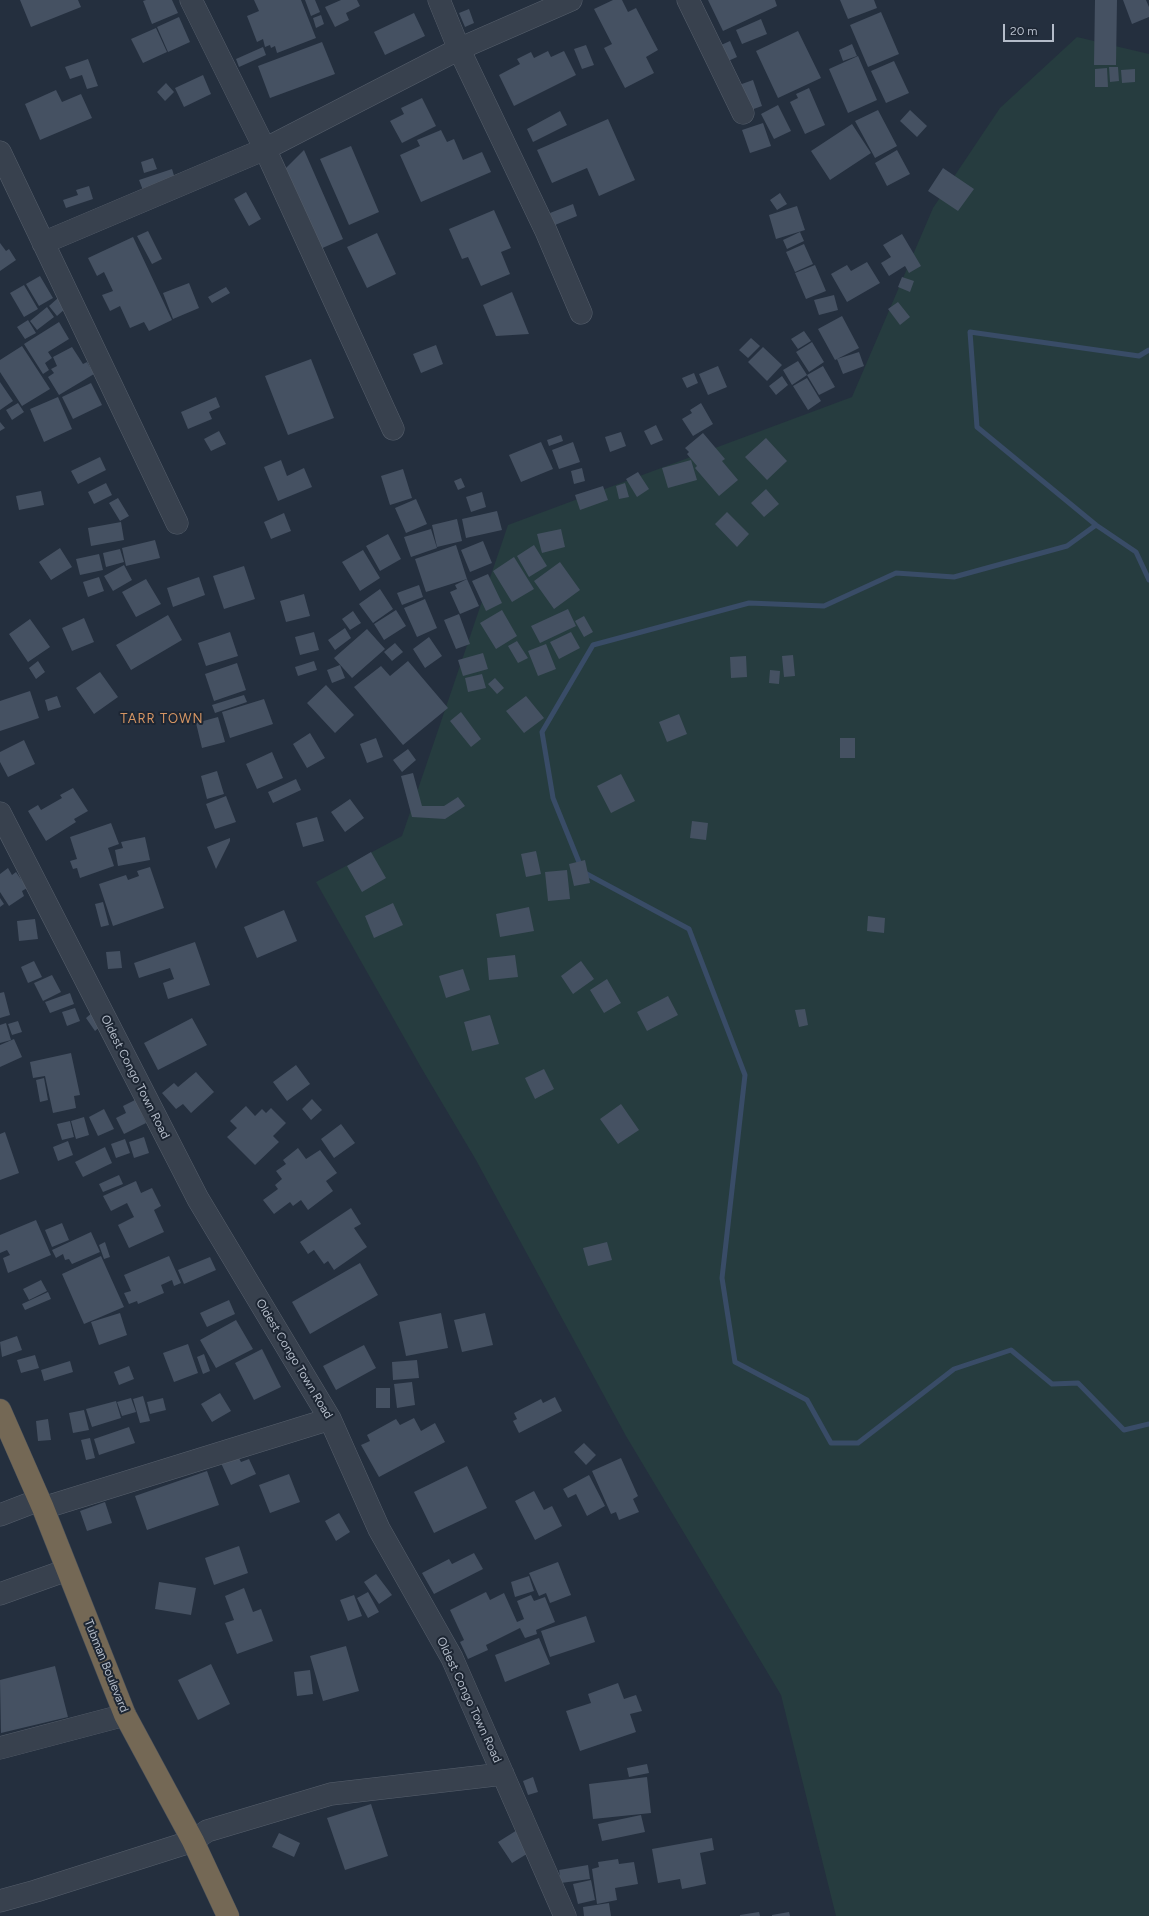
<!DOCTYPE html>
<html>
<head>
<meta charset="utf-8">
<style>
  body { margin:0 }
  #map { position:relative; width:1149px; height:1916px; overflow:hidden; background:#242f3e; font-family:Figtree,sans-serif }
  canvas { display:block }
  .scale { position:absolute; left:1003px; top:24px; width:51px; height:18px; box-sizing:border-box; border:2px solid #b4bcc9; border-top:0; padding-left:5px; font-size:12px; line-height:14px; white-space:nowrap; color:#b4bcc9; -webkit-text-stroke:3px #1d2633; paint-order:stroke }
</style>
</head>
<body>
<div id="map">
<canvas width="1149" height="1916"></canvas>
<div class="scale">20 m</div>
</div>
<script>
const c = document.querySelector('canvas').getContext('2d');
c.lineJoin = 'round';
function paint(path, color) { c.fillStyle = color; c.fill(path, 'evenodd'); }
const shape = rows => new Path2D(rows.map(r => 'M' + r).join(''));
function trace(path, color, width, dash) { c.strokeStyle = color; c.lineWidth = width; c.lineCap = dash ? 'butt' : 'round'; c.setLineDash(dash || []); c.stroke(path); }
function write(font, color, halo, rows, align = 'center') {
  c.font = font + ' Figtree,sans-serif'; c.lineWidth = 4; c.setLineDash([]); c.textBaseline = 'middle'; c.strokeStyle = halo; c.fillStyle = color; for (const [text, x, y, turn = 0] of rows) {
    c.save(); c.translate(x, y); c.rotate((+turn || 0) * Math.PI / 180); c.textAlign = isNaN(turn) ? turn : align; if (halo) c.strokeText(text, 0, 0); c.fillText(text, 0, 0); c.restore();
  }
}
const green = shape([
  [1077,37,1149,54,1149,1916,836,1916,781,1695,626,1436,476,1160,422,1069,316,882,402,836,508,525,852,397,933,208,1000,108]
]);
const stream = shape([
  [1149,350,1139,356,970,332,977,427,1096,525,1136,552,1149,580],
  [1096,525,1067,546,954,577,896,573,824,606,749,603,593,645,542,732,553,798,583,872,689,929,745,1075,722,1278,735,1362,807,1400,831,1443,858,1443,954,1369,1011,1350,1052,1384,1078,1383,1124,1430,1149,1424]
]);
const building = shape([
  [20,0,78,0,81,7,31,27],
  [146,0,172,0,178,13,152,24,143,1],
  [254,0,301,0,316,38,277,53,275,46,271,48,270,45,265,47,263,39,257,42,247,16,259,11],
  [305,0,315,0,320,12,311,16],
  [341,0,357,0,360,6,346,13,349,20,335,27,325,7],
  [613,0,622,0,628,12,636,8,658,50,646,57,654,73,625,88,604,48,612,44,594,9],
  [708,0,775,0,777,6,723,31],
  [840,0,874,0,877,8,848,19],
  [1095,0,1117,0,1116,65,1094,65],
  [1123,0,1146,0,1149,7,1149,17,1132,24],
  [469,9,474,23,465,27,459,13],
  [881,12,899,54,868,67,850,25],
  [414,13,425,36,385,55,374,32],
  [321,15,324,24,316,28,313,18],
  [179,17,190,42,168,52,157,27],
  [761,19,767,34,742,44,736,30],
  [156,28,167,52,143,63,131,39],
  [798,31,821,78,778,98,756,51],
  [730,41,737,57,726,62,719,46],
  [322,42,335,74,270,98,258,66],
  [852,44,857,56,843,61,839,50],
  [586,45,594,65,582,69,574,49],
  [263,47,266,55,239,67,236,59],
  [548,51,551,57,564,51,576,75,514,106,499,75,520,64,517,59,531,52,534,58],
  [858,56,877,100,848,113,829,69],
  [88,59,98,86,87,89,82,75,70,79,65,67],
  [894,61,909,93,886,103,871,71],
  [1109,67,1118,67,1119,81,1110,82],
  [1107,68,1108,87,1095,87,1095,69],
  [1135,69,1135,82,1122,83,1121,70],
  [203,75,211,94,184,107,175,88],
  [753,80,762,106,748,111,739,85],
  [166,83,174,92,165,101,157,92],
  [809,88,825,125,805,134,790,102,798,98,796,94],
  [56,90,62,102,81,94,92,118,40,140,25,104],
  [422,98,436,126,402,143,390,121,404,114,401,108],
  [778,105,791,131,774,139,761,114],
  [878,110,897,146,875,158,855,121],
  [910,110,927,126,917,137,900,121],
  [560,111,567,125,533,142,527,129],
  [608,119,635,180,599,196,587,168,552,183,537,150],
  [763,123,771,146,750,153,742,130],
  [852,124,871,153,830,180,811,151],
  [441,130,447,142,454,139,463,160,482,152,491,172,421,202,400,155,420,146,417,140],
  [351,146,379,212,349,225,320,159],
  [304,150,343,239,318,250,282,172],
  [897,150,910,174,887,186,875,163],
  [153,158,157,169,144,173,141,162],
  [943,168,974,189,958,211,928,191],
  [172,169,176,182,144,193,139,180],
  [89,186,93,199,66,208,63,200,78,195,76,190],
  [246,192,261,219,249,226,234,199],
  [780,193,787,204,777,210,770,200],
  [573,204,577,216,555,225,550,213],
  [797,206,805,230,776,239,769,215],
  [494,210,511,248,501,252,510,274,481,286,468,257,462,259,449,229],
  [148,231,162,259,152,264,137,236],
  [800,232,804,241,787,249,783,240],
  [377,233,396,274,367,288,347,247],
  [902,234,921,266,909,273,905,266,889,276,881,263,891,257,883,245],
  [133,237,172,320,149,331,144,322,130,328,120,306,110,311,102,295,113,291,104,272,97,276,88,258],
  [0,243,6,251,9,249,16,260,0,271],
  [804,244,813,264,795,272,786,252],
  [867,262,880,283,847,302,831,274,847,265,851,271],
  [815,265,826,291,806,299,795,273],
  [40,276,53,298,39,306,26,284],
  [902,277,914,281,910,292,898,287],
  [189,283,199,308,173,319,163,293],
  [24,285,38,309,24,317,10,293],
  [226,287,230,293,212,303,208,297],
  [512,292,529,334,496,336,483,305],
  [834,295,838,310,819,315,814,300],
  [58,298,66,308,57,316,49,306],
  [898,302,910,317,900,325,888,309],
  [47,307,54,317,37,330,30,321],
  [842,316,859,348,835,360,818,329],
  [28,320,36,333,25,339,17,327],
  [59,322,69,339,48,352,52,358,45,363,49,370,43,374,24,344],
  [804,331,811,341,798,349,791,339],
  [751,338,760,346,748,358,739,350],
  [812,342,824,362,809,372,796,352],
  [436,345,443,364,421,373,413,354],
  [22,346,50,389,22,406,0,372,0,360],
  [72,347,83,364,87,362,94,374,59,395,48,377,54,373,51,369,57,366,53,357],
  [763,347,782,365,767,381,748,362],
  [859,352,864,366,843,374,837,359],
  [311,359,334,418,288,435,265,376],
  [798,361,807,375,792,385,783,370],
  [718,366,727,387,708,395,699,374],
  [823,366,835,387,819,395,807,375],
  [694,373,698,383,687,388,682,378],
  [782,376,788,385,776,395,769,386],
  [807,378,821,401,808,410,793,386],
  [0,382,13,401,0,410],
  [91,383,102,405,73,419,62,397],
  [58,397,72,429,44,442,30,409],
  [216,397,220,407,209,412,212,419,188,429,181,412],
  [18,403,24,412,12,420,6,410],
  [701,403,713,424,693,436,682,419,692,413,690,410],
  [0,422,5,428,0,431],
  [656,425,663,440,651,445,644,431],
  [219,431,226,444,211,451,204,439],
  [621,432,626,446,610,452,605,437],
  [703,433,725,459,722,461,738,480,719,496,695,468,697,466,687,454,689,452,685,448],
  [561,435,563,441,549,446,547,440],
  [766,438,787,461,767,480,745,457],
  [541,442,553,469,521,482,509,455],
  [573,442,580,462,559,469,552,450],
  [100,457,106,470,78,484,71,471],
  [281,460,287,476,304,468,312,487,278,501,264,467],
  [691,460,697,480,668,488,662,468],
  [582,468,585,481,574,484,571,471],
  [403,469,412,498,390,505,381,476],
  [638,472,649,489,637,497,626,479],
  [461,478,465,487,458,490,454,481],
  [106,483,112,495,94,504,88,492],
  [625,483,629,497,619,499,616,486],
  [603,486,608,500,580,510,575,495],
  [766,489,779,504,764,517,751,503],
  [41,491,44,505,19,510,16,496],
  [482,492,486,507,471,512,466,497],
  [118,498,129,516,120,521,109,503],
  [416,499,427,524,406,533,395,508],
  [497,511,502,530,466,538,462,519],
  [727,512,749,534,737,547,715,524],
  [284,513,291,531,271,539,264,522],
  [457,519,462,541,437,547,432,525],
  [121,522,124,540,91,546,88,528],
  [431,529,437,548,411,557,404,537],
  [561,529,565,547,542,553,537,534],
  [388,534,401,559,380,571,366,546],
  [155,540,160,558,126,566,122,548],
  [483,541,492,563,470,572,461,550],
  [456,545,467,579,426,592,415,559],
  [534,545,547,566,529,577,517,556],
  [60,548,72,567,51,580,39,562],
  [120,549,124,562,106,567,103,553],
  [363,550,380,578,360,591,342,562],
  [99,554,103,570,80,575,76,559],
  [514,557,534,589,512,602,493,571],
  [560,562,580,590,554,609,534,581],
  [124,565,132,580,113,591,104,576],
  [244,566,255,599,224,609,213,576],
  [488,574,502,603,486,611,472,581],
  [99,577,104,591,88,597,83,582],
  [199,577,205,595,173,607,167,588],
  [146,579,161,604,136,617,122,592],
  [467,579,479,606,460,614,450,592,457,589,455,585],
  [419,585,423,597,402,605,397,593],
  [380,589,393,609,373,623,359,604],
  [304,594,310,616,286,622,280,601],
  [425,599,437,628,417,637,404,608],
  [568,609,576,626,540,643,531,626],
  [396,610,406,626,384,640,374,624],
  [502,610,517,636,496,649,480,623],
  [353,611,361,623,350,630,342,619],
  [459,614,470,644,456,649,444,620],
  [168,615,182,640,131,670,116,645],
  [584,616,593,632,584,637,575,621],
  [84,618,94,642,72,651,62,628],
  [30,619,50,647,28,662,9,634],
  [345,628,351,638,335,650,328,640],
  [367,629,385,649,352,678,334,658],
  [230,632,238,656,206,666,198,643],
  [314,632,319,650,300,655,295,637],
  [571,632,580,648,559,659,550,642],
  [429,637,442,656,425,668,413,649],
  [517,641,528,658,518,663,508,646],
  [395,643,403,652,392,661,384,652],
  [546,644,556,669,538,676,528,651],
  [483,653,488,669,463,676,458,660],
  [793,655,795,676,784,677,782,656],
  [746,656,747,677,731,678,730,657],
  [38,661,45,672,36,679,29,668],
  [314,661,317,670,298,676,295,667],
  [408,661,448,708,403,745,354,687,381,666,390,676],
  [237,663,246,690,214,701,205,674],
  [340,665,345,678,332,683,327,670],
  [770,670,780,671,779,684,769,683],
  [100,672,118,697,94,714,76,688],
  [482,674,486,688,468,692,465,678],
  [495,678,504,688,497,694,488,684],
  [326,685,354,715,335,733,307,703],
  [30,691,39,718,0,731,0,701],
  [244,695,247,702,215,713,212,705],
  [57,696,61,707,48,711,45,700],
  [526,696,544,718,524,733,506,711],
  [264,699,273,724,230,738,222,712],
  [461,712,481,739,471,747,450,721],
  [679,714,687,734,667,742,659,722],
  [218,717,225,742,202,748,196,723],
  [310,733,325,758,307,768,293,744],
  [376,738,383,757,367,763,360,744],
  [840,738,855,738,855,758,840,758],
  [24,740,35,764,8,777,0,762,0,752],
  [408,749,416,760,402,772,393,760],
  [272,752,283,778,257,789,246,764],
  [217,771,224,794,207,799,201,776],
  [413,773,422,806,444,806,458,797,465,806,445,819,412,817,401,776],
  [621,774,635,801,611,813,597,786],
  [296,779,301,790,273,803,268,792],
  [73,788,88,811,74,819,76,822,46,841,28,811,38,805,41,810,62,798,60,795],
  [226,796,236,822,215,829,206,804],
  [350,799,364,818,345,832,331,812],
  [317,817,324,841,303,847,296,823],
  [692,821,708,823,706,840,690,838],
  [111,823,119,844,108,848,114,866,80,878,77,868,73,869,70,861,77,859,70,837],
  [145,837,150,860,118,866,115,850,123,848,121,842],
  [230,838,230,841,216,869,207,847],
  [536,851,541,874,526,877,521,854],
  [371,852,386,878,362,892,347,866],
  [585,860,590,883,574,886,569,864],
  [150,867,164,908,113,926,99,884,126,875,128,880,139,876,137,871],
  [8,868,12,875,16,872,27,888,22,891,24,896,9,906,0,892,0,874],
  [567,870,570,899,548,901,545,872],
  [0,898,4,904,0,907],
  [103,902,109,925,101,927,95,904],
  [393,903,403,925,374,938,365,916],
  [529,907,534,931,500,937,496,914],
  [284,910,297,941,257,958,244,927],
  [868,916,885,918,884,933,867,931],
  [35,919,38,939,19,941,17,921],
  [195,942,210,985,168,999,163,983,174,979,170,968,139,978,134,963],
  [120,951,122,968,108,969,106,952],
  [515,955,518,977,489,980,487,958],
  [34,961,42,977,28,983,21,967],
  [581,961,594,979,573,994,561,976],
  [463,969,470,990,446,998,439,976],
  [52,975,61,992,43,1001,34,983],
  [607,979,621,1003,604,1013,590,990],
  [4,992,10,1015,0,1018,0,993],
  [70,993,74,1004,50,1013,45,1002],
  [668,996,678,1015,647,1031,637,1012],
  [75,1008,80,1021,67,1026,62,1012],
  [805,1009,808,1025,799,1027,795,1010],
  [93,1012,102,1025,95,1031,86,1018],
  [490,1015,499,1044,472,1051,464,1022],
  [192,1018,207,1045,158,1070,144,1043],
  [18,1021,22,1032,12,1035,8,1024],
  [6,1023,11,1040,0,1043,0,1025],
  [14,1039,22,1057,0,1067,0,1045],
  [71,1053,80,1095,74,1096,76,1108,53,1113,45,1076,33,1078,30,1062],
  [296,1065,310,1084,287,1101,273,1082],
  [544,1069,554,1089,535,1099,525,1078],
  [196,1072,214,1092,191,1113,183,1104,176,1109,162,1093,174,1083,178,1087],
  [44,1078,48,1100,40,1102,36,1080],
  [312,1099,322,1110,311,1120,302,1109],
  [135,1100,146,1123,124,1134,116,1118,126,1113,123,1106],
  [621,1104,639,1130,618,1144,600,1119],
  [246,1106,255,1116,262,1109,266,1113,271,1108,286,1123,273,1136,279,1142,255,1165,227,1137,237,1128,230,1121],
  [104,1109,114,1129,98,1136,89,1117],
  [84,1117,89,1135,76,1139,71,1121],
  [70,1121,74,1137,62,1140,57,1124],
  [341,1124,355,1143,334,1158,321,1139],
  [5,1132,19,1173,0,1180,0,1134],
  [144,1137,149,1153,134,1158,129,1142],
  [125,1139,130,1153,116,1158,111,1144],
  [68,1141,73,1155,58,1161,53,1147],
  [105,1147,112,1163,83,1177,75,1162],
  [298,1148,306,1159,320,1150,337,1173,326,1181,333,1191,308,1210,301,1200,293,1206,290,1202,274,1214,263,1200,278,1189,275,1185,282,1179,276,1171,286,1164,283,1160],
  [119,1175,123,1184,103,1192,99,1184],
  [136,1181,141,1193,152,1188,161,1206,154,1210,164,1232,129,1248,118,1225,134,1217,127,1203,111,1211,103,1196],
  [351,1208,361,1224,354,1228,367,1247,334,1270,328,1261,324,1264,314,1250,308,1254,300,1242],
  [36,1220,51,1255,8,1273,3,1258,10,1255,7,1250,0,1253,0,1235],
  [62,1223,69,1240,52,1247,45,1230],
  [91,1232,100,1252,72,1264,69,1259,65,1260,63,1254,56,1258,52,1250],
  [105,1242,110,1257,104,1259,99,1245],
  [607,1242,612,1260,588,1266,583,1248],
  [101,1256,124,1307,84,1324,62,1274],
  [169,1256,181,1283,174,1286,172,1280,161,1285,164,1293,138,1304,137,1301,129,1304,124,1293,131,1291,124,1275],
  [210,1257,216,1270,184,1284,178,1270],
  [360,1263,378,1295,310,1334,292,1302],
  [41,1280,47,1291,29,1300,23,1289],
  [48,1292,51,1299,25,1310,22,1304],
  [229,1300,235,1314,207,1327,200,1313],
  [120,1313,127,1335,99,1345,91,1322],
  [441,1313,448,1348,406,1356,399,1322],
  [485,1313,493,1345,462,1352,454,1320],
  [236,1320,253,1349,216,1368,200,1340],
  [17,1336,22,1350,2,1357,0,1342],
  [188,1344,198,1373,174,1382,163,1353],
  [364,1345,376,1368,336,1390,323,1366],
  [262,1349,281,1387,254,1400,235,1363],
  [204,1354,210,1371,203,1374,197,1357],
  [35,1355,39,1368,21,1373,17,1360],
  [417,1360,419,1378,393,1380,392,1362],
  [70,1361,73,1372,44,1381,41,1370],
  [129,1366,134,1379,119,1385,114,1372],
  [412,1382,415,1405,397,1408,394,1384],
  [376,1388,390,1388,390,1408,376,1408],
  [220,1393,231,1411,212,1422,201,1404],
  [143,1396,150,1421,140,1423,133,1399],
  [555,1397,562,1411,519,1433,513,1421,517,1419,514,1413,541,1399,543,1403],
  [131,1398,136,1412,122,1416,117,1402],
  [163,1398,166,1410,150,1414,147,1402],
  [116,1401,121,1418,92,1427,86,1409],
  [84,1410,89,1430,73,1433,69,1413],
  [414,1418,421,1431,435,1423,445,1442,379,1477,361,1445,370,1441,367,1435,396,1419,400,1425],
  [48,1419,51,1440,38,1441,36,1421],
  [129,1427,135,1443,99,1455,94,1439],
  [90,1438,95,1458,86,1460,81,1440],
  [584,1443,596,1455,586,1465,574,1452],
  [238,1456,241,1462,249,1459,256,1474,231,1485,221,1463],
  [621,1458,638,1496,633,1499,639,1512,619,1520,616,1512,611,1514,592,1471],
  [467,1466,487,1508,434,1533,414,1492],
  [207,1471,219,1505,147,1530,135,1496],
  [289,1474,300,1502,270,1513,259,1485],
  [589,1475,605,1506,587,1516,576,1494,568,1498,563,1489],
  [534,1491,544,1510,552,1506,562,1526,535,1540,515,1501],
  [105,1502,112,1523,87,1531,80,1511],
  [339,1513,350,1532,336,1541,325,1521],
  [239,1546,248,1573,214,1585,205,1558],
  [474,1553,483,1569,434,1594,422,1573,449,1559,452,1564],
  [558,1562,571,1595,550,1603,546,1593,539,1596,529,1573],
  [376,1574,392,1595,379,1604,364,1582],
  [529,1576,534,1591,515,1597,511,1582],
  [159,1582,196,1588,191,1615,155,1609],
  [244,1588,253,1612,261,1609,273,1641,237,1654,225,1623,234,1620,225,1596],
  [368,1592,379,1612,368,1618,357,1598],
  [486,1592,490,1600,504,1593,517,1622,524,1619,517,1601,531,1595,534,1601,545,1597,555,1622,536,1630,537,1634,525,1638,520,1628,486,1645,488,1650,468,1659,460,1642,464,1640,450,1610],
  [354,1595,362,1616,348,1621,340,1600],
  [586,1616,595,1642,550,1657,541,1631],
  [539,1638,550,1664,505,1682,495,1655],
  [346,1646,359,1691,323,1701,310,1656],
  [211,1664,230,1704,198,1720,178,1680],
  [55,1666,68,1717,1,1733,0,1680],
  [310,1670,313,1694,297,1696,294,1672],
  [618,1683,624,1699,636,1695,642,1711,630,1714,636,1732,580,1751,566,1711,591,1703,588,1694],
  [647,1764,649,1773,629,1777,627,1768],
  [533,1777,538,1792,528,1795,523,1781],
  [647,1777,651,1813,593,1819,589,1784],
  [371,1804,388,1856,345,1870,327,1818],
  [641,1815,645,1832,602,1841,598,1824],
  [522,1827,535,1849,512,1863,498,1842],
  [279,1833,300,1843,294,1857,272,1847],
  [712,1838,714,1850,700,1853,706,1884,682,1889,680,1879,658,1883,652,1849],
  [618,1859,619,1864,634,1862,638,1884,615,1888,617,1900,597,1904,592,1869,599,1867,598,1862],
  [588,1865,590,1879,561,1883,559,1870],
  [591,1880,595,1900,578,1904,573,1884],
  [609,1903,611,1916,584,1916,583,1907],
  [759,1912,760,1916,740,1916,740,1915],
  [789,1912,790,1916,772,1916,772,1915]
]);
const minor = shape([
  [191,0,265,149,393,429],
  [439,0,459,49,546,231,581,313],
  [688,0,743,113],
  [0,152,177,523],
  [43,243,265,149,459,49,571,0],
  [0,813,198,1199,330,1419,379,1529,452,1658,565,1916],
  [43,1508,330,1419],
  [0,1515,39,1500],
  [0,1594,67,1570],
  [0,1748,125,1715],
  [0,1901,36,1891,193,1841,207,1831,331,1794,503,1774]
]);
const highway = shape([
  [0,1410,43,1508,125,1715,193,1841,228,1916]
]);
const streetNames = [
  ["Oldest Congo Town Road",135,1077,63],
  ["Oldest Congo Town Road",294,1359,59],
  ["Tubman Boulevard",106,1666,68],
  ["Oldest Congo Town Road",469,1700,65]
];
const neighbourhoodNames = [
  ["TARR TOWN",162,719]
];
paint(green, '#263c3f');
trace(stream, '#394c67', 5);
paint(building, '#455162');
trace(minor, '#565f6c', 23);
trace(highway, '#434c59', 23);
trace(minor, '#38414e', 22);
trace(highway, '#746855', 22);
write('12px', '#b4bcc9', '#1d2633', streetNames);
c.letterSpacing = '1px';
write('13px', '#d59563', '#1d2633', neighbourhoodNames);
c.letterSpacing = '0px';
</script>
</body>
</html>
